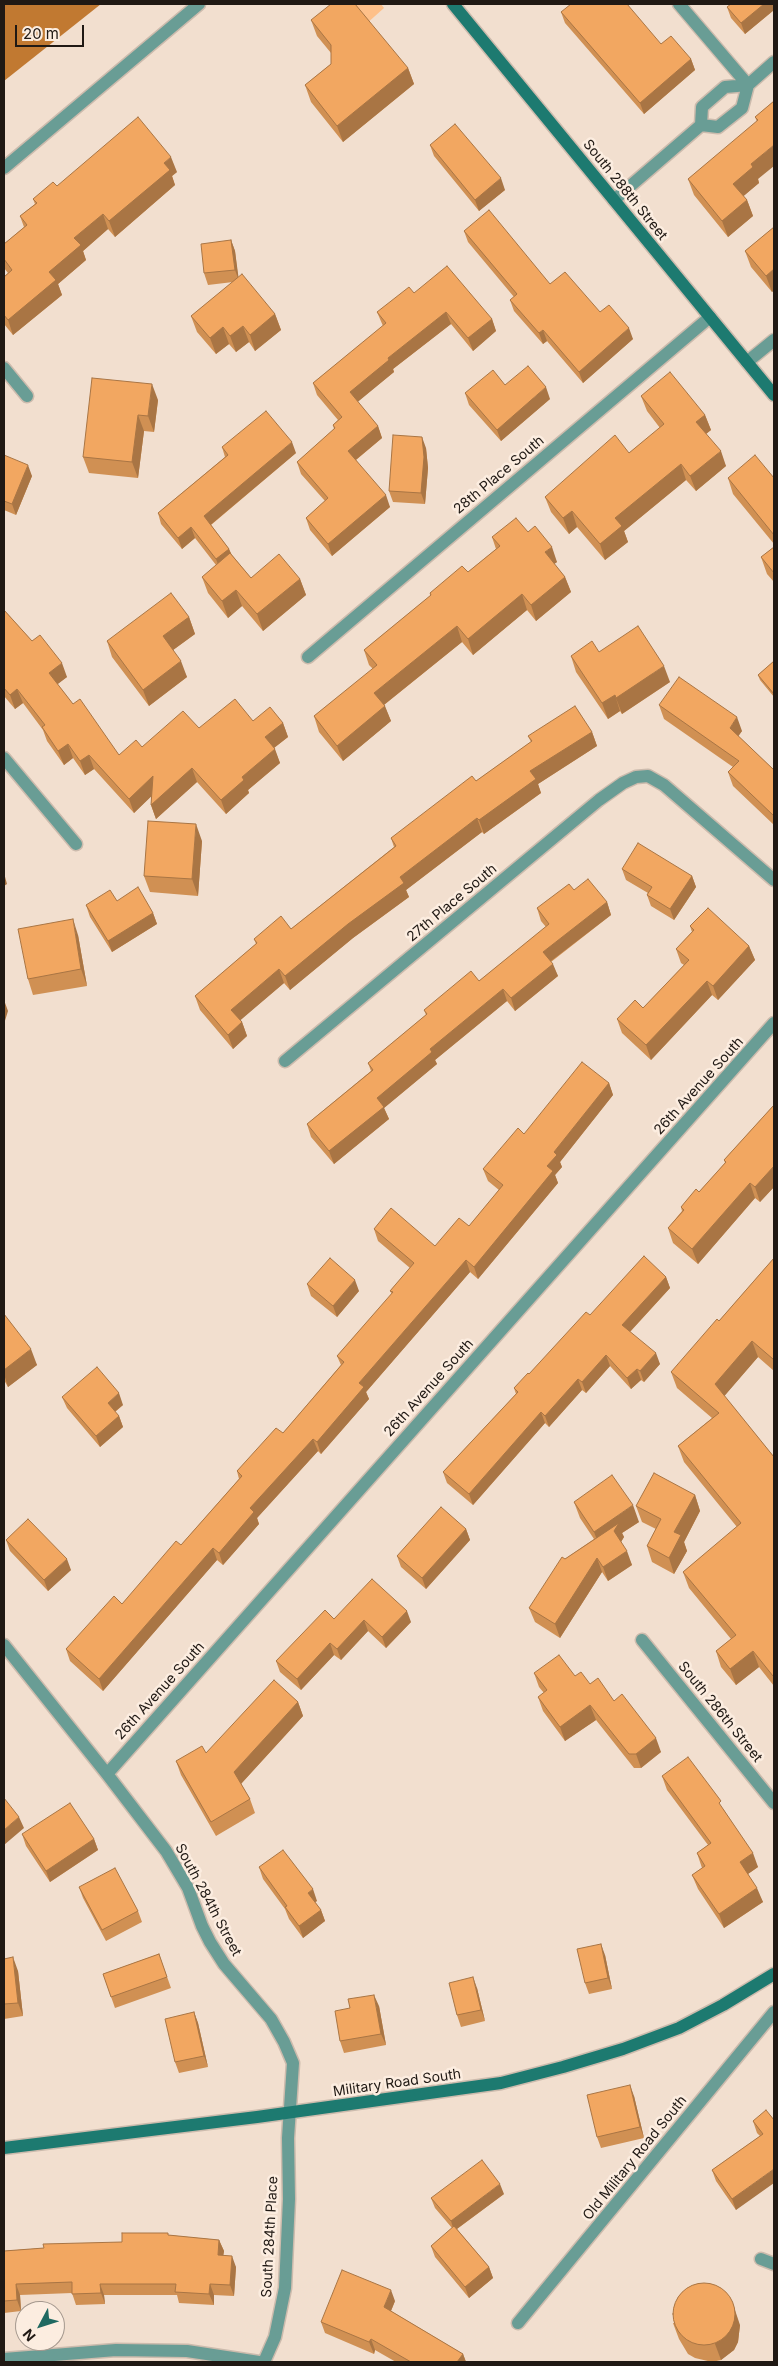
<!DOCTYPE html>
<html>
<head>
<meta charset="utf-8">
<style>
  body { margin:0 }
  #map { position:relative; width:778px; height:2366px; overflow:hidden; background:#f2dfcf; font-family:Inter,sans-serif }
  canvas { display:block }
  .frame { position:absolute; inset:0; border:5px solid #201914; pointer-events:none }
  .north { position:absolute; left:15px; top:2301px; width:50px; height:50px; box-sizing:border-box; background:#fcede0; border:1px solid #a4988e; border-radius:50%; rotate:230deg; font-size:14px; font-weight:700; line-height:20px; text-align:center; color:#201914 }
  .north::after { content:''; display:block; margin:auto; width:18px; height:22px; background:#206961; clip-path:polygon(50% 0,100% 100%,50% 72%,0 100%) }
  .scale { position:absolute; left:15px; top:25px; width:69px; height:22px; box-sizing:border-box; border:2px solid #201914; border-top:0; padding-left:6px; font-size:15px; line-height:18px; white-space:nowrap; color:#201914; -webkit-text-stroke:4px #fcede0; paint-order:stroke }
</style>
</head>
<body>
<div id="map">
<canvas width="778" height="2366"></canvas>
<div class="frame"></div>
<div class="north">N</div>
<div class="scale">20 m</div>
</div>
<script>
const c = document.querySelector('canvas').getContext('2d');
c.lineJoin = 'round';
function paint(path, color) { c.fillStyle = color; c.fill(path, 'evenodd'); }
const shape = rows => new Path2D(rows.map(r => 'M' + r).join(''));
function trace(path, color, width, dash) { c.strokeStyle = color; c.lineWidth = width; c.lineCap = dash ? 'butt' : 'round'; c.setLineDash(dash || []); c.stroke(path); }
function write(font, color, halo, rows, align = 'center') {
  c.font = font + ' Inter,sans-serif'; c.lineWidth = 5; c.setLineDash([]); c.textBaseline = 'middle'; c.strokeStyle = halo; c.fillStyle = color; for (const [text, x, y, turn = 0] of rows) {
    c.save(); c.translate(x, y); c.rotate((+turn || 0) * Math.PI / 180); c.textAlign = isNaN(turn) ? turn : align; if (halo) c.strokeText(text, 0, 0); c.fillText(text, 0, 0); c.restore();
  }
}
const green = shape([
  [346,4,381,4,384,8,365,25]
]);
const water = shape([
  [4,4,101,4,4,81]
]);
const street = shape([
  [679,4,748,85,742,108,718,127,701,125],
  [4,168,199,4],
  [614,200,701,125,702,107,725,87,748,85,774,62],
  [747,362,774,340],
  [4,368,27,396],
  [308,657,710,317],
  [4,758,76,844],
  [285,1061,599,800,623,783,636,777,648,776,664,785,774,880],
  [642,1640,774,1803],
  [4,1645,107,1774,166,1851,188,1888,202,1926,210,1942,224,1964,271,2019,284,2042,293,2063,288,2138,289,2199,285,2288,275,2337,264,2362],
  [107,1774,774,1023],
  [761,2259,774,2264],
  [518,2323,774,2012],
  [4,2359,116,2350,187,2351,259,2362]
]);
const secondary = shape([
  [453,4,774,395],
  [4,2148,257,2117,501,2083,563,2067,623,2049,679,2028,723,2005,774,1974]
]);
const wall = shape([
  [774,4,774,10,745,34,731,18,727,7],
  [561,12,661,44,691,59,695,70,644,114,565,23],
  [311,20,408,68,414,84,343,142,311,102,305,85,331,64,331,53,317,36],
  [774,101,758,179,759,183,743,196,747,200,753,216,728,237,694,195,688,179,757,122,755,117],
  [430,145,505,190,479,211,434,156],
  [177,172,172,176,175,185,115,237,108,229,83,251,86,260,58,284,62,295,13,335,4,324,4,277,8,273,4,268,4,244,24,227,20,216,35,204,33,199,57,186],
  [774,227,772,292,751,267,745,251],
  [464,231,550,284,600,312,633,339,583,383,547,341,543,344,514,311,510,300,514,297,468,242],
  [231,240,235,251,238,277,275,314,281,330,255,351,249,342,236,352,229,344,216,354,197,332,191,316,233,282,208,285,204,273],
  [414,293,492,319,496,331,473,351,451,324,393,369,394,372,357,402,378,426,382,438,356,460,390,507,332,556,310,530,306,518,325,501,301,474,297,462,334,429,333,425,338,420,317,395,313,383,383,326,377,312],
  [465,393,550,399,501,441,469,405],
  [641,396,705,415,711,430,706,434,726,466,696,491,686,480,624,531,628,542,605,560,577,527,569,534,551,512,545,497,629,453,660,428,647,411],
  [158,400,154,432,144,431,138,478,89,473,83,457],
  [222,447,296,453,211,525,229,549,232,555,251,578,300,579,306,595,263,631,242,606,228,618,208,593,202,577,216,565,195,538,182,549,161,524,158,513,225,457],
  [426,448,428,468,425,504,393,502,389,491],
  [4,455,32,476,16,515,4,510],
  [728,478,774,478,774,544,733,494],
  [528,532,557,562,554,564,565,577,571,592,536,621,527,610,473,655,462,642,384,705,391,721,343,761,319,732,314,716,373,669,369,665,364,650,430,596,430,593,468,572,496,549,492,537],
  [774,547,774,582,767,574,761,557],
  [4,610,32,641,67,677,57,684,73,704,119,755,142,747,199,728,253,721,283,723,288,737,274,748,280,763,248,790,249,793,226,814,197,782,156,819,151,805,151,796,134,813,94,769,85,775,73,758,64,765,47,741,43,730,23,703,15,709,4,696],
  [189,617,195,634,173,650,187,677,149,706,112,657,107,641],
  [599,652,670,682,622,714,620,711,608,719,576,672,571,656],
  [774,661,774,697,760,680,758,675],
  [659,705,742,731,738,736,774,770,774,825,733,786,728,772,733,767,664,719],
  [592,732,597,746,538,784,541,793,484,834,482,832,406,890,409,897,353,938,290,990,284,983,240,1020,242,1022,247,1036,233,1049,200,1010,195,996,256,944,254,939,291,929,394,847,391,838,476,781,531,742,528,736],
  [202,841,198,896,150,892,144,876],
  [622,869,692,876,696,887,674,920,651,906,647,895,648,893,626,880],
  [574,890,607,902,611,915,551,962,558,976,515,1011,507,1001,435,1060,437,1064,384,1108,389,1119,334,1164,311,1137,307,1124,371,1071,368,1063,426,1015,424,1010,479,981,546,927,541,921,537,908],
  [117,901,153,913,157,924,112,952,90,917,86,905],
  [690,926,749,946,755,960,718,1000,712,995,651,1060,622,1033,617,1019,643,1008,684,965,681,963,676,949,692,932],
  [78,935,87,986,33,995,28,979],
  [609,1083,613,1095,560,1162,562,1167,555,1175,558,1183,478,1279,470,1272,366,1392,369,1399,321,1454,318,1451,257,1518,259,1524,223,1565,217,1560,103,1691,70,1661,66,1649,122,1604,181,1545,239,1479,237,1471,283,1433,341,1365,337,1356,392,1294,390,1291,410,1268,378,1241,374,1229,435,1246,469,1226,499,1190,488,1181,483,1169,524,1134],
  [774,1100,774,1187,760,1202,755,1198,698,1264,673,1243,668,1228,682,1211,681,1207,699,1192,725,1163,724,1160,774,1105,773,1102],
  [774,1258,774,1371,758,1357,724,1396,774,1457,774,1686,759,1667,736,1685,721,1667,716,1651,731,1639,689,1588,683,1572,737,1527,684,1462,678,1446,712,1418,677,1388,671,1372,719,1321],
  [666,1277,670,1288,630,1332,660,1364,644,1382,641,1380,631,1389,610,1366,586,1393,582,1390,549,1427,545,1423,473,1505,447,1483,443,1472,516,1394,514,1388,529,1374,590,1315],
  [307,1284,359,1291,337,1317,311,1296],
  [4,1314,37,1365,8,1387,4,1380],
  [62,1397,123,1405,115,1412,119,1416,123,1427,100,1447,67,1408],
  [695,1495,700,1511,684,1542,687,1551,674,1574,652,1562,647,1546,656,1529,642,1522,636,1506],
  [574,1502,639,1522,622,1533,624,1537,621,1542,632,1565,608,1581,602,1572,560,1638,535,1622,529,1608,565,1559,594,1539,580,1518],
  [466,1529,470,1540,426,1589,401,1567,397,1556],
  [6,1540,71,1570,48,1591,10,1551],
  [334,1619,411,1622,386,1648,368,1631,341,1660,334,1655,301,1690,280,1672,276,1661],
  [534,1673,575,1676,590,1684,614,1701,661,1752,641,1768,634,1768,596,1720,565,1741,543,1711,538,1697,544,1693,539,1687],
  [298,1702,303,1716,241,1784,250,1799,255,1813,216,1836,181,1775,176,1761,206,1753],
  [662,1776,724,1810,758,1867,748,1874,763,1902,724,1928,698,1889,692,1875,702,1868,697,1853,708,1845,667,1790],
  [22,1834,94,1839,98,1850,50,1882,26,1846],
  [259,1867,317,1901,315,1902,321,1910,325,1921,303,1938,289,1919,285,1909,263,1879],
  [79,1887,138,1911,142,1922,106,1941,83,1898],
  [159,1954,171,1988,115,2008,103,1974],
  [605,1955,612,1989,589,1994,585,1983],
  [4,1959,18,1971,23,2016,4,2019],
  [477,1988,485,2021,461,2027,457,2015],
  [379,2006,386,2045,344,2053,340,2041],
  [194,2012,198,2023,208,2067,179,2073,175,2062],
  [634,2096,644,2138,601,2148,597,2137],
  [774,2120,736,2210,716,2181,712,2170,760,2136,757,2133,753,2121],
  [504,2194,457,2229,489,2267,493,2278,469,2298,435,2257,431,2246,452,2228,435,2208,431,2198],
  [168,2233,168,2235,219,2240,224,2251,223,2255,236,2267,234,2296,214,2295,214,2305,179,2303,177,2295,104,2295,105,2304,76,2305,72,2293,20,2295,21,2311,4,2313,4,2251,122,2242],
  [395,2301,391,2311,463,2354,466,2362,396,2362,375,2350,374,2354,325,2333,321,2322],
  [673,2323,740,2325,738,2342,734,2350,721,2360,712,2362,695,2358,688,2354,679,2339]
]);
const shadedWall = shape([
  [764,4,774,4,774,10,745,34,741,23],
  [691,59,695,70,644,114,640,103],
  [408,68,414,84,343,142,337,126],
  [774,145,774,166,758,179,759,183,739,200,733,184,751,164],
  [171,157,177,172,172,176,175,185,115,237,109,221,164,163],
  [501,178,505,190,479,211,475,200],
  [747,200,753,216,728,237,722,221],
  [103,214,108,229,83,251,86,260,58,284,62,295,13,335,8,320,49,272,74,238],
  [231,240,235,251,239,281,235,270],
  [774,269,774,291,772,292,766,276],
  [446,312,451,324,393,369,394,372,354,405,350,392,388,358],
  [275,314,281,330,255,351,250,335],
  [492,319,496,331,473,351,468,338],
  [243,326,249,342,236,352,230,336],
  [223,327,229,344,216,354,210,338],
  [629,328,633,339,583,383,579,372],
  [543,330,547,341,543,344,539,333],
  [152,384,158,400,154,432,148,416],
  [546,387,550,399,501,441,497,430],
  [138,415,144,431,138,478,132,462],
  [705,415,711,430,702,437,696,422],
  [378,426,382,438,352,463,348,451],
  [422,437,426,448,428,468,425,504,421,493],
  [292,442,296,453,208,527,204,516],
  [721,451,726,466,696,491,690,476],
  [681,464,686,480,624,531,628,542,605,560,600,544,615,518],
  [28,465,32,476,16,515,12,504],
  [386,495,390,507,332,556,328,544],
  [572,511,577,527,569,534,563,518],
  [191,527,195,538,182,549,178,538],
  [552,547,557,562,550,567,545,552],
  [229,549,233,559,220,570,216,559],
  [565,577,571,592,536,621,531,605],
  [300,579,306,595,263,631,257,614],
  [236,590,242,606,228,618,222,601],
  [522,594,527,610,473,655,468,639],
  [189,617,195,634,169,653,163,636],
  [457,626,462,642,380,708,374,693],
  [181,661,187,677,149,706,143,690],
  [62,663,67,677,54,687,49,673],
  [664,666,670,682,622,714,616,698],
  [17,689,23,703,15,709,10,695],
  [615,695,620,711,608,719,602,703],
  [385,706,391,721,343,761,337,746],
  [737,717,742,731,735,741,730,728],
  [283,723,288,737,270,751,265,737],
  [592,732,597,746,538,784,541,793,484,834,479,820,530,771],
  [68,744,73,758,64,765,58,751],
  [275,749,280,763,248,790,249,793,226,814,221,800,242,777],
  [89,755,94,769,85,775,80,761],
  [192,768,197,782,156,819,151,805],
  [153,776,158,790,134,813,129,799],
  [477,818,482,832,406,890,409,897,353,938,290,990,285,976,400,877],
  [196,824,202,841,198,896,192,879],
  [4,873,7,884,4,886],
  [692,876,696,887,674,920,670,909],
  [607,902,611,915,547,964,543,952],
  [153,913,157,924,112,952,108,941],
  [73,919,78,935,87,986,81,969],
  [749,946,755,960,718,1000,713,986],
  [553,964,558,976,515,1011,511,998],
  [279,969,284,983,236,1024,231,1010],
  [707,981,712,995,651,1060,646,1045],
  [503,989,507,1001,435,1060,437,1064,384,1108,389,1119,334,1164,329,1151,377,1098,430,1049],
  [4,1000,8,1011,4,1024],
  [242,1022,247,1036,233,1049,228,1035],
  [609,1083,613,1095,560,1162,562,1167,555,1175,558,1183,478,1279,474,1267,547,1166,554,1152],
  [774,1166,774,1187,760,1202,755,1187],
  [750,1183,755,1198,698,1264,692,1249],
  [466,1260,470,1272,366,1392,369,1399,321,1454,317,1442,359,1383],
  [666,1277,670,1288,626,1336,622,1325],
  [355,1280,359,1291,337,1317,333,1306],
  [752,1341,758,1357,721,1400,715,1384],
  [31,1349,37,1365,8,1387,4,1374,4,1370],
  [656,1353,660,1364,644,1382,640,1371],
  [606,1355,610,1366,586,1393,582,1382],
  [637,1369,641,1380,631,1389,627,1378],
  [578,1379,582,1390,549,1427,545,1416],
  [119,1393,123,1405,112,1414,108,1403],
  [541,1412,545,1423,473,1505,469,1494],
  [119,1416,123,1427,100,1447,96,1436],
  [313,1439,318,1451,257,1518,259,1524,223,1565,219,1553,250,1508],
  [695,1495,700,1511,684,1542,687,1551,674,1574,669,1558,674,1532],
  [633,1505,639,1522,622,1533,624,1537,619,1545,600,1548,594,1532],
  [466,1529,470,1540,426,1589,422,1578],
  [213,1548,217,1560,103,1691,99,1679],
  [627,1551,632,1565,608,1581,603,1567],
  [597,1558,602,1572,560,1638,555,1624],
  [67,1559,71,1570,48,1591,44,1580],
  [407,1611,411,1622,386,1648,382,1637],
  [364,1620,368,1631,341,1660,337,1649],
  [330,1643,334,1655,301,1690,297,1679],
  [753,1651,759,1667,736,1685,730,1669],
  [298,1702,303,1716,239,1786,234,1772],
  [590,1705,596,1720,565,1741,560,1727],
  [656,1738,661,1752,641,1768,636,1754],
  [19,1817,24,1828,4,1845,4,1830],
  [94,1839,98,1850,50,1882,46,1871],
  [753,1853,758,1867,745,1876,740,1862],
  [757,1888,763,1902,724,1928,719,1914],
  [313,1889,317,1901,312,1904,308,1893],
  [321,1910,325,1921,303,1938,299,1926],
  [601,1944,605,1955,612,1989,608,1978],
  [13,1957,18,1971,23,2016,18,2003],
  [473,1977,477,1988,485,2021,481,2010],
  [374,1995,379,2006,386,2045,381,2034],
  [194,2012,198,2023,208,2067,204,2056],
  [630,2085,634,2096,644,2138,640,2127],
  [774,2169,774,2183,736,2210,732,2199],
  [500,2184,504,2194,454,2231,451,2221],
  [219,2240,224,2251,222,2266,218,2255],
  [232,2256,236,2267,234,2296,230,2285],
  [489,2267,493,2278,469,2298,465,2287],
  [16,2284,20,2295,21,2311,17,2300],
  [100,2284,104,2295,105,2304,101,2293],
  [210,2284,214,2295,214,2305,209,2294],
  [391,2290,395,2301,388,2318,384,2307],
  [732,2301,740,2325,738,2342,734,2350,721,2360,715,2344],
  [371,2339,375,2350,374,2354,369,2342],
  [463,2354,466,2362,457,2362]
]);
const building = shape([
  [331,4,355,4,408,68,337,126,305,85,331,64,331,45,311,20,331,4],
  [571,4,627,4,661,44,671,36,691,59,640,103,561,12,571,4],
  [731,4,764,4,741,23,727,7,731,4],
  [774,101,774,145,751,164,753,167,733,184,747,200,722,221,688,179,758,120,755,117,774,101],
  [138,117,171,157,164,163,170,170,109,221,103,214,74,238,81,245,49,272,56,280,8,320,4,315,4,277,12,270,4,259,4,244,27,225,20,216,37,203,33,199,53,182,57,186,138,117],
  [455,124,501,178,475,200,430,145,455,124],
  [489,210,550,284,565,272,600,312,609,305,629,328,579,372,543,330,539,333,510,300,517,294,464,231,489,210],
  [774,227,774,269,766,276,745,251,774,227],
  [231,240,235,270,204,273,201,244,231,240],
  [447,266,492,319,468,338,446,312,388,358,389,360,350,392,378,426,348,451,386,495,328,544,306,518,328,498,297,462,335,428,333,425,342,417,313,383,386,323,377,312,409,287,414,293,447,266],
  [242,274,275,314,250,335,243,326,230,336,223,327,210,338,191,316,242,274],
  [528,366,546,387,497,430,465,393,493,370,505,385,528,366],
  [670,372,705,415,696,422,721,451,690,476,681,464,615,518,622,526,600,544,572,511,563,518,545,497,615,435,629,453,664,424,641,396,670,372],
  [92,378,152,384,148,416,138,415,132,462,83,457,92,378],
  [266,411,292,442,204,516,229,549,216,559,191,527,178,538,158,513,228,455,222,447,266,411],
  [393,435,422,437,424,457,421,493,389,491,393,435],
  [4,455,28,465,12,504,4,501,4,455],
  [755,455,774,478,774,535,728,478,755,455],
  [516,518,528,532,535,526,552,547,545,552,565,577,531,605,522,594,468,639,457,626,374,693,385,706,337,746,314,716,377,665,364,650,431,595,430,593,462,566,468,572,500,546,492,537,516,518],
  [774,547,774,573,761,557,774,547],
  [230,553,251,578,279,554,300,579,257,614,236,590,222,601,202,577,230,553],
  [171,593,189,617,163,636,181,661,143,690,107,641,171,593],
  [4,610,32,641,40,635,62,663,49,673,73,704,80,699,119,755,136,740,142,747,183,711,199,728,235,699,253,721,270,707,283,723,265,737,275,749,242,777,244,780,221,800,192,768,151,805,153,776,129,799,89,755,80,761,68,744,58,751,42,727,45,725,17,689,10,695,4,688,4,610],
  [638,626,664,666,616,698,615,695,602,703,571,656,592,641,599,652,638,626],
  [774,661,774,694,758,675,774,661],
  [679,677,737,717,730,728,774,770,774,816,728,772,739,761,659,705,679,677],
  [575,706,592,732,530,771,536,779,479,820,477,818,400,877,404,883,348,924,285,976,279,969,231,1010,242,1022,228,1035,195,996,257,943,254,939,281,916,291,929,396,846,391,838,472,776,476,781,532,741,528,736,575,706],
  [148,821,196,824,192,879,144,876,148,821],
  [638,843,692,876,670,909,647,895,652,887,622,869,638,843],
  [588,879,607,902,543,952,553,964,511,998,503,989,430,1049,432,1052,377,1098,384,1107,329,1151,307,1124,373,1070,368,1063,427,1014,424,1010,471,971,479,981,549,924,537,908,569,884,574,890,588,879],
  [138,887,153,913,108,941,86,905,110,890,117,901,138,887],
  [708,908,749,946,713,986,707,981,646,1045,617,1019,635,1000,643,1008,689,960,676,949,694,930,690,926,708,908],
  [73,919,81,969,28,979,18,929,73,919],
  [582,1062,609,1083,554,1152,557,1155,547,1166,553,1171,474,1267,466,1260,359,1383,364,1387,317,1442,313,1439,250,1508,254,1512,219,1553,213,1548,99,1679,66,1649,114,1596,122,1604,176,1541,181,1545,242,1476,237,1471,276,1428,283,1433,344,1362,337,1356,393,1292,390,1291,414,1263,374,1229,391,1208,435,1246,459,1218,469,1226,503,1185,483,1169,518,1128,524,1134,582,1062],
  [774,1105,774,1166,755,1187,750,1183,692,1249,668,1228,684,1210,681,1207,696,1189,699,1192,726,1162,724,1160,774,1105],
  [644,1256,666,1277,622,1325,656,1353,640,1371,637,1369,627,1378,606,1355,582,1382,578,1379,545,1416,541,1412,469,1494,443,1472,518,1392,514,1388,528,1373,529,1374,586,1312,590,1315,644,1256],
  [330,1258,355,1280,333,1306,307,1284,330,1258],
  [774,1258,774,1358,773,1359,752,1341,715,1384,774,1457,774,1675,773,1676,753,1651,730,1669,716,1651,736,1635,683,1572,741,1523,678,1446,719,1413,671,1372,717,1319,719,1321,774,1258],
  [4,1314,31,1349,4,1370,4,1314],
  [97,1367,119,1393,108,1403,119,1416,96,1436,62,1397,97,1367],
  [654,1473,695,1495,674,1532,681,1535,669,1558,647,1546,661,1519,636,1506,654,1473],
  [612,1475,633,1505,594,1532,574,1502,612,1475],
  [441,1507,466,1529,422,1578,397,1556,441,1507],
  [28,1519,67,1559,44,1580,6,1540,28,1519],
  [619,1523,614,1531,627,1551,603,1567,597,1558,555,1624,529,1608,562,1557,565,1559,619,1523],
  [372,1579,407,1611,382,1637,364,1620,337,1649,330,1643,297,1679,276,1661,325,1610,334,1619,372,1579],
  [559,1655,575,1676,581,1672,590,1684,598,1678,614,1701,622,1694,656,1738,636,1754,629,1754,590,1705,560,1727,538,1697,547,1690,534,1673,559,1655],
  [274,1680,298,1702,234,1772,250,1799,211,1822,176,1761,202,1746,206,1753,274,1680],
  [688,1757,721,1801,719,1803,753,1853,740,1862,757,1888,719,1914,692,1875,705,1866,697,1853,711,1843,662,1776,688,1757],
  [4,1798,19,1817,4,1830,4,1798],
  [70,1803,94,1839,46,1871,22,1834,70,1803],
  [283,1850,313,1889,308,1893,321,1910,299,1926,285,1907,287,1906,259,1867,283,1850],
  [115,1868,138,1911,102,1930,79,1887,115,1868],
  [601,1944,608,1978,585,1983,577,1949,601,1944],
  [159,1954,167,1977,111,1997,103,1974,159,1954],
  [13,1957,18,2003,4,2004,4,1959,13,1957],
  [473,1977,481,2010,457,2015,449,1983,473,1977],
  [374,1995,381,2034,340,2041,335,2011,350,2008,348,1999,374,1995],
  [194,2012,204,2056,175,2062,165,2019,194,2012],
  [630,2085,640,2127,597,2137,587,2095,630,2085],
  [766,2110,774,2120,774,2169,732,2199,712,2170,763,2134,753,2121,766,2110],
  [482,2160,500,2184,451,2221,431,2198,482,2160],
  [454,2226,489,2267,465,2287,431,2246,454,2226],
  [122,2233,168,2233,168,2235,219,2240,218,2255,232,2256,230,2285,210,2284,209,2294,175,2292,176,2284,100,2284,101,2293,72,2294,72,2282,16,2284,17,2300,4,2301,4,2251,44,2248,43,2244,122,2242,122,2233],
  [342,2270,391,2290,384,2307,463,2354,457,2362,411,2362,371,2339,369,2342,321,2322,342,2270],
  '673 2314a31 31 0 1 1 62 0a31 31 0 1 1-62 0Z'
]);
const streetNames = [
  ["South 288th Street",625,190,51],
  ["28th Place South",499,475,-40],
  ["27th Place South",452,903,-40],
  ["26th Avenue South",699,1086,-48],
  ["26th Avenue South",429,1388,-48],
  ["26th Avenue South",160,1691,-48],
  ["South 286th Street",720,1712,51],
  ["South 284th Street",208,1900,62],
  ["Military Road South",397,2083,-8],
  ["Old Military Road South",635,2158,-51],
  ["South 284th Place",270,2237,-87]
];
paint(green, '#fec089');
paint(water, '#c17931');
trace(street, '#ccbbad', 15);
trace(secondary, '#ccbbad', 15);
trace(street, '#699d95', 12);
trace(secondary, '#1d7a70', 12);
paint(wall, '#d09053');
paint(shadedWall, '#a97544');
paint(building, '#f2a761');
trace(building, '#a97544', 1);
write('14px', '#201914', '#fcede0', streetNames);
</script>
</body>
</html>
